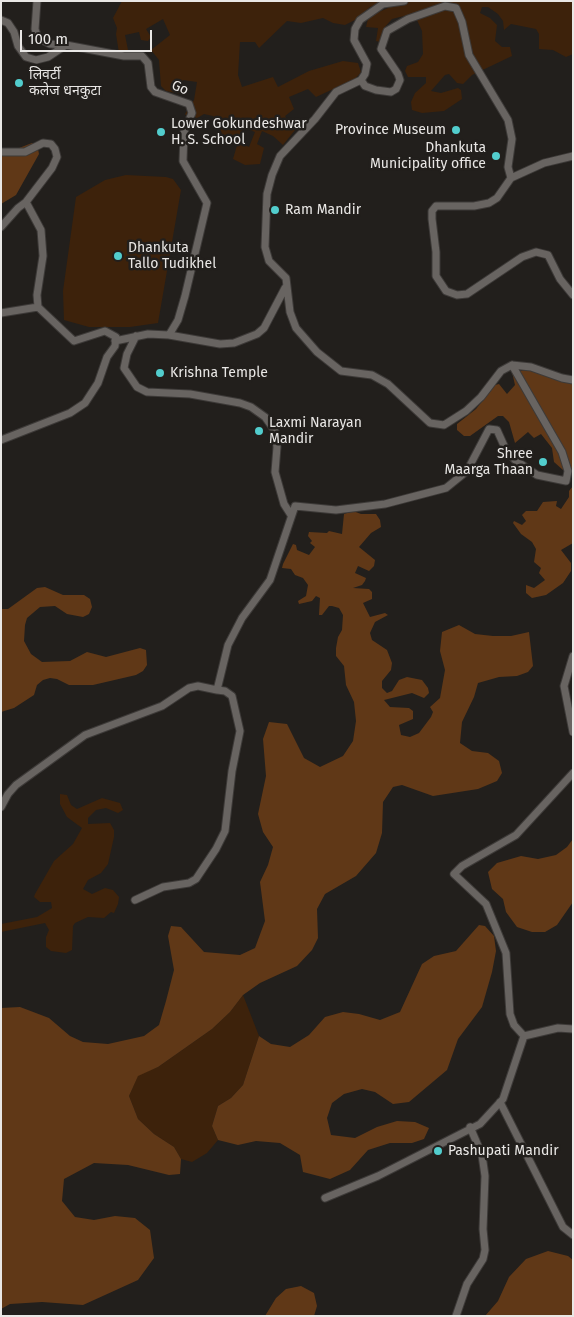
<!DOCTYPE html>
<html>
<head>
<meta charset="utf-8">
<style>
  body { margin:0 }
  #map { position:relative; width:574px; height:1317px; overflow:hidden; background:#221f1c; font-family:"Fira Sans",sans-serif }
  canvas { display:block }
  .frame { position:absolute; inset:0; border:2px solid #e9e7e5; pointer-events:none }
  .scale { position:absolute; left:20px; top:30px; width:132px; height:22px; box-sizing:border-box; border:2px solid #e9e7e5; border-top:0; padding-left:6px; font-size:15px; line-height:18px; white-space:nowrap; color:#e9e7e5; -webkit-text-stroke:4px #221f1c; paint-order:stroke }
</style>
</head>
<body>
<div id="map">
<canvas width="574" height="1317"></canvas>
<div class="frame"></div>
<div class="scale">100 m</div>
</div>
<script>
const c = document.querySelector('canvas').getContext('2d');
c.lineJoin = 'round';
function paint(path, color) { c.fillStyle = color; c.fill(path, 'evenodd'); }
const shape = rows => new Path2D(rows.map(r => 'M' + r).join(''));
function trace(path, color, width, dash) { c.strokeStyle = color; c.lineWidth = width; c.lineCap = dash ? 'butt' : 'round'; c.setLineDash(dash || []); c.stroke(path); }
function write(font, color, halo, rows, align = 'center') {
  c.font = font + ' "Fira Sans","Noto Sans Devanagari",sans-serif'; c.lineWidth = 5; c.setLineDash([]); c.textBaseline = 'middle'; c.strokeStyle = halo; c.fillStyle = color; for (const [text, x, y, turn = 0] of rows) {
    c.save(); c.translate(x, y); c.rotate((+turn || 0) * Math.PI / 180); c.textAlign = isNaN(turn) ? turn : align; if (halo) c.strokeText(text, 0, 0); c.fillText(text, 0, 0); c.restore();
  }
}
const green = shape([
  [122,1,573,1,573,54,566,57,553,50,539,49,539,34,536,29,511,24,504,30,503,21,498,14,488,7,482,7,480,13,490,18,497,25,495,41,502,47,510,47,512,56,472,75,463,84,457,83,449,74,445,75,431,91,441,93,458,88,461,90,462,99,444,111,422,113,412,110,411,102,415,93,426,83,426,77,408,77,405,71,407,66,418,62,423,54,422,31,416,18,408,15,392,19,384,28,380,42,376,41,378,28,366,27,368,19,372,15,388,8,387,2,370,7,355,20,345,25,333,23,323,18,301,23,287,21,259,48,255,42,240,42,238,75,242,87,273,77,278,87,309,71,343,61,358,63,361,72,355,79,316,97,308,89,289,97,294,109,285,116,295,130,283,145,273,136,262,131,257,144,264,148,260,164,245,165,233,159,238,142,249,147,255,132,244,128,238,139,230,139,222,135,218,122,213,116,204,114,194,120,188,118,185,114,194,100,197,82,183,80,181,94,166,91,161,86,159,60,151,50,170,35,163,19,146,29,151,37,148,41,141,40,139,32,125,35,128,50,119,53,116,34,117,28,113,18],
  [126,175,166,177,173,179,181,190,158,323,130,327,89,327,64,320,63,291,76,197,105,180],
  [60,794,67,795,71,805,77,809,102,798,120,803,123,810,118,813,106,808,96,810,88,818,88,824,110,823,114,830,114,837,108,864,101,873,88,880,83,889,92,894,105,888,113,890,119,897,118,904,114,913,111,912,104,918,88,917,75,923,73,926,72,950,66,953,51,951,46,947,46,937,49,930,45,923,1,932,1,924,37,917,52,908,51,902,40,902,34,897,35,894,54,861,73,844,82,828,67,817,60,804],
  [243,995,259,1036,243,1085,231,1098,218,1106,212,1126,218,1140,207,1153,192,1162,181,1159,174,1147,154,1134,138,1119,129,1096,138,1075,158,1067,212,1029,230,1012]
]);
const forest = shape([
  [32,143,37,144,39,154,16,195,1,204,1,155],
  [532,369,573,377,573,472,563,470,554,462,552,448,541,434,534,438,528,432,515,443,509,422,503,416,498,416,470,436,464,436,457,430,457,424,476,409,495,385,499,384,507,394,515,385,512,372],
  [573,486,573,543,561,550,571,563,571,571,563,583,546,595,532,598,526,593,526,585,534,588,545,580,539,573,541,568,534,562,536,549,532,542,521,534,513,523,514,521,522,525,526,521,522,515,526,511,537,511,543,502,557,501,556,506,561,509,569,497,569,491],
  [353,511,361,514,376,514,380,520,381,527,371,533,359,547,375,560,374,566,369,571,358,566,355,573,366,578,365,581,362,585,353,588,369,589,372,592,372,599,363,603,370,617,385,613,388,615,375,622,370,633,372,640,387,650,392,663,391,670,382,681,382,688,387,693,392,691,399,680,407,677,422,680,428,688,429,693,424,698,412,693,384,700,390,707,409,708,413,711,413,719,399,725,401,735,410,737,419,733,431,717,433,712,430,707,440,698,445,670,440,651,442,632,459,625,475,634,493,636,511,636,529,632,533,666,528,672,517,676,499,677,478,683,474,697,462,722,460,743,472,751,488,753,499,761,502,773,497,781,478,789,433,796,402,785,393,787,383,802,382,833,376,853,356,876,325,894,317,909,318,938,312,950,297,966,260,983,243,995,230,1012,212,1029,158,1067,138,1076,129,1096,138,1119,154,1134,174,1147,181,1159,180,1174,169,1175,128,1165,94,1163,64,1179,62,1201,75,1217,94,1220,115,1216,135,1218,150,1230,154,1258,138,1280,83,1305,42,1302,10,1304,1,1309,1,1008,20,1007,49,1018,70,1036,83,1042,108,1044,144,1036,159,1025,166,1001,174,970,168,936,171,926,181,927,204,952,240,955,255,948,265,921,260,882,268,865,273,847,263,832,258,814,266,776,263,739,269,722,287,724,304,758,320,767,343,756,353,741,356,721,354,702,346,685,344,666,336,656,336,648,338,637,342,630,343,615,339,608,332,606,329,606,322,615,319,615,320,598,316,596,312,601,299,604,298,601,306,596,308,585,303,578,295,575,291,569,282,568,283,564,293,544,296,545,297,550,309,555,315,547,310,543,312,541,308,536,309,532,327,533,329,531,342,534,344,514],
  [45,587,63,595,84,595,90,599,92,607,89,614,83,617,67,614,55,606,40,607,27,618,25,625,24,641,31,654,42,662,70,661,87,652,106,657,140,648,146,650,147,665,143,671,136,675,93,685,69,685,57,679,50,678,43,680,37,685,34,695,14,708,1,712,1,609,8,609,37,588],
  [573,839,573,902,557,925,545,932,532,932,517,927,506,912,503,899,492,889,488,872,497,863,521,856,538,859,556,855,567,847],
  [479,925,485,926,494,936,496,951,492,972,482,1007,458,1039,447,1070,409,1102,393,1104,375,1092,362,1089,344,1094,332,1103,327,1118,331,1135,355,1138,377,1127,397,1121,415,1122,429,1128,424,1139,412,1143,390,1143,368,1150,350,1170,330,1179,303,1172,300,1155,280,1143,256,1141,238,1145,218,1140,212,1126,218,1106,231,1098,243,1085,259,1036,271,1044,290,1047,309,1035,325,1017,343,1012,359,1014,380,1020,400,1012,422,964,434,956,456,951],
  [548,1251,568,1256,573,1260,573,1316,485,1316,498,1301,509,1277,526,1259],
  [301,1286,314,1293,317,1306,314,1316,265,1316,276,1298,286,1289]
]);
const minor = shape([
  [37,1,35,29,38,38,50,44,66,45],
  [404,1,383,4,360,20,355,29,354,40,367,64,365,74,361,80,336,92,315,119,280,156,272,175,267,194,265,247,269,261,286,278,290,312,296,328,317,352,341,371,372,375,388,384,430,423,444,425,466,411,481,397,501,371,512,365,531,367,562,378,573,380],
  [1,20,8,23,14,32,18,46,26,57,36,60,48,57,66,45,124,56,142,56,148,63,151,87,155,92,189,104,192,113,184,132,183,161,207,203,185,296,178,320,169,335],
  [361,80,365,86,376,90,391,92,396,89,400,80,398,74,381,49,387,31,408,19,445,6,456,8,462,22,469,55,508,120,512,139,508,167,511,178],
  [1,152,25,152,43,143,51,144,55,149,57,157,52,168,26,202,41,230,43,256,37,295,38,307,74,341,105,331,116,337,115,346,107,357,98,383,85,403,70,413,1,440],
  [573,156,544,163,511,178,497,198,489,203,474,206,436,206,432,211,432,219,436,252,436,276,446,291,457,295,467,294,522,257,536,252,548,255,560,279,573,295],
  [1,227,18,208,26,202],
  [1,313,38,307],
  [136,336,127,354,124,368,137,387,147,392,190,394,240,403,251,407,265,417,275,431,277,447,275,472,284,504,291,515],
  [115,341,148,334,169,335,220,344,234,343,257,334,264,328,285,288],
  [573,656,564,686,573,732],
  [1,807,8,794,16,785,85,735,162,706,189,688,198,686,217,690,228,645,242,618,270,580,295,506,336,510,385,504,446,488,467,471,489,429,497,430,506,450,515,460,537,475,566,481,568,471,562,452,512,365],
  [135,900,163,887,189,883,196,879,216,849,225,831,232,771,240,731,232,696,225,691,217,690],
  [524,1036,514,1025,510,1014,506,953,486,904,454,874,462,866,516,835,573,773],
  [500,1102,563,1227,573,1235],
  [325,1198,378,1176,480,1124,503,1099,524,1036,558,1028,573,1029],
  [456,1316,467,1284,483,1259,485,1250,483,1229,485,1176,482,1155,470,1127]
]);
const markers = [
  [19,83,5,"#52cdcd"],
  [456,130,5,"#52cdcd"],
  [161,132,5,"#52cdcd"],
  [496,156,5,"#52cdcd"],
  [275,210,5,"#52cdcd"],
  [118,256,5,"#52cdcd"],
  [160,373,5,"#52cdcd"],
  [259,431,5,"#52cdcd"],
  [543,462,5,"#52cdcd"],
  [438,1151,5,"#52cdcd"]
];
const poiNames = [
  ["लिवर्टी",29,75],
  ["कलेज धनकुटा",29,91],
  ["Lower Gokundeshwar",171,124],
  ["H. S. School",171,140],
  ["Province Museum",446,130,"right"],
  ["Dhankuta",486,148,"right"],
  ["Municipality office",486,164,"right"],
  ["Ram Mandir",285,210],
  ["Dhankuta",128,248],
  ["Tallo Tudikhel",128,264],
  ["Krishna Temple",170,373],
  ["Laxmi Narayan",269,423],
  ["Mandir",269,439],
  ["Shree",533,454,"right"],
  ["Maarga Thaan",533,470,"right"],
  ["Pashupati Mandir",448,1151]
];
const streetNames = [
  ["Go",180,88,22]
];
paint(green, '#3d220b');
paint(forest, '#603817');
trace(minor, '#3d3a38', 9);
trace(minor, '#686461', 7);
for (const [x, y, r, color] of markers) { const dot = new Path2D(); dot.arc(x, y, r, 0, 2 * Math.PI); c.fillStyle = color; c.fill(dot); trace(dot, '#221f1c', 2); }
write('14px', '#e9e7e5', '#221f1c', poiNames, 'left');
write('14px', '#e9e7e5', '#221f1c', streetNames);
</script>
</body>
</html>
